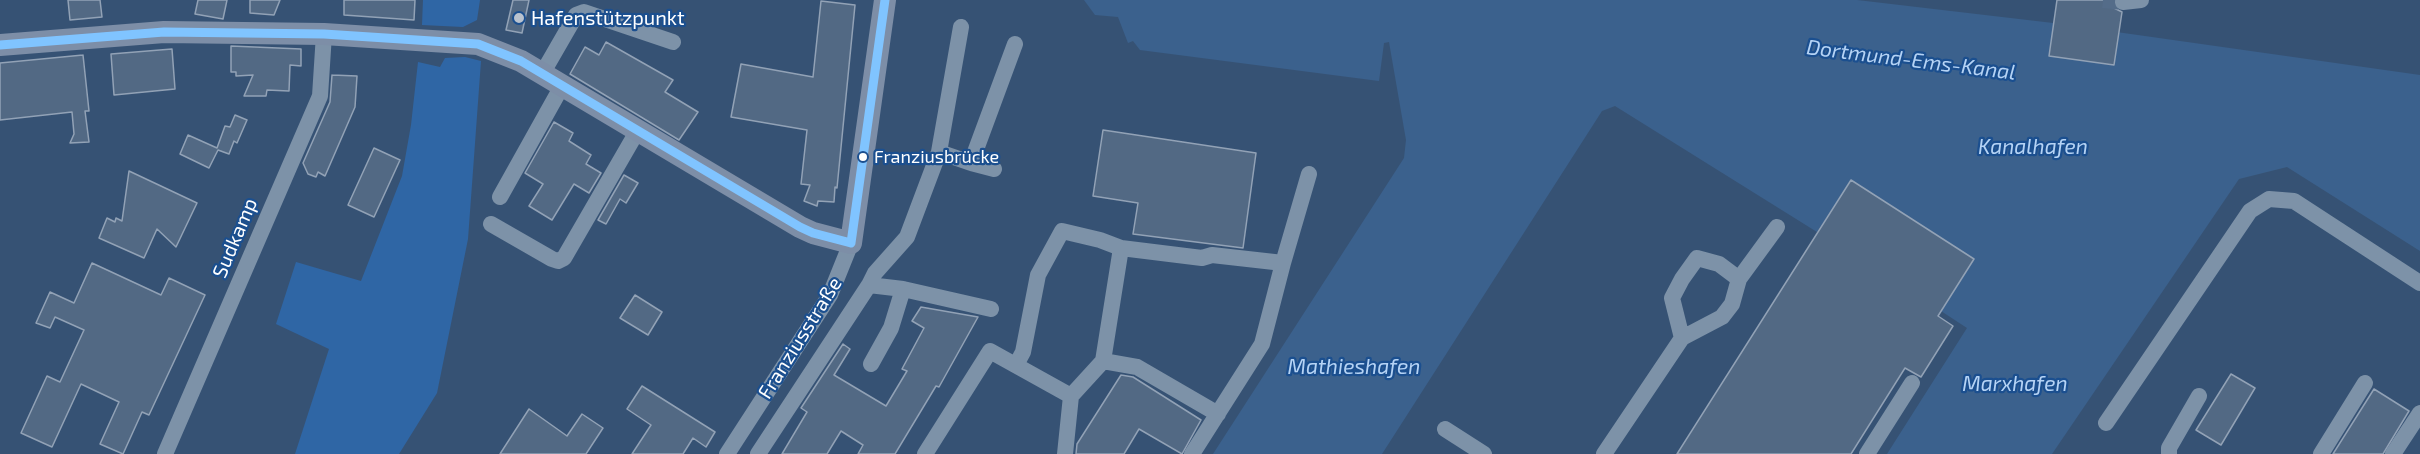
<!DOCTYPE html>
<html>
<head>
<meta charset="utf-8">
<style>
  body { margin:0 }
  canvas { display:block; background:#365274 }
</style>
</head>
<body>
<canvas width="2420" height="454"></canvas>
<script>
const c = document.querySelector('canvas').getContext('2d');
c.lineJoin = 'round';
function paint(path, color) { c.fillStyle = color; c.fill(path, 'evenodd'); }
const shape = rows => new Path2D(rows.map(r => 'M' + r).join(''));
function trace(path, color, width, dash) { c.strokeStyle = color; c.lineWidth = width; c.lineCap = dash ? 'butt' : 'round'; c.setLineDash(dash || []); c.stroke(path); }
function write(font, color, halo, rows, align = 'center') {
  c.font = font + ' "Exo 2",sans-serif'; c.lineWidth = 4.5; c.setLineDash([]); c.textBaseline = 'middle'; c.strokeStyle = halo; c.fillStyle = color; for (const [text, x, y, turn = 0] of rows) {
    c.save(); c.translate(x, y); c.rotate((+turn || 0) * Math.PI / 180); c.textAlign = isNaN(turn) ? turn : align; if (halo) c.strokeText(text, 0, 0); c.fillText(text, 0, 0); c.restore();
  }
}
const green = shape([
  [423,0,480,0,477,20,463,27,422,25],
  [465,57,481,61,468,239,437,393,399,454,295,454,329,349,276,324,296,262,361,281,402,176,411,125,418,62,440,67,445,58]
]);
const water = shape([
  [1084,0,1857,0,2053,23,2420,75,2420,251,2287,167,2239,179,2052,454,1887,454,1967,328,1941,311,1974,259,1851,180,1817,232,1615,106,1602,111,1382,454,1213,454,1404,158,1406,140,1389,42,1384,43,1379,81,1140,50,1133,41,1128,43,1118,17,1095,15]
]);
const building = shape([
  [68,0,100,0,102,17,70,20,68,0],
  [198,0,227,0,223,19,195,14,198,0],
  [250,0,280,0,274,15,250,13,250,0],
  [344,0,415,0,414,20,344,15,344,0],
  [513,0,529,0,522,33,506,30,513,0],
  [2057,0,2113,0,2114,8,2122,12,2114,65,2049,56,2057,0],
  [821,1,855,5,837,188,835,187,834,202,818,201,817,206,804,201,810,185,801,184,807,130,731,117,741,64,813,77,821,1],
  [606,42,673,80,665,92,698,112,679,140,570,74,585,47,599,55,606,42],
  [231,46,301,49,301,66,290,65,289,91,267,90,266,96,244,96,253,75,236,76,236,72,231,72,231,46],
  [172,49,175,89,114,95,111,54,172,49],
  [83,55,89,111,85,111,89,142,70,143,74,134,72,112,0,120,0,63,83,55],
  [332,75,357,76,355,107,325,176,318,172,316,177,308,174,303,163,330,102,332,75],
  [235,115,247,120,237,143,234,141,229,154,218,150,209,168,180,154,188,135,217,148,225,126,230,127,235,115],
  [554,122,573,133,569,141,591,155,586,164,601,173,589,193,574,184,552,220,529,206,543,184,525,173,554,122],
  [1103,130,1256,153,1243,248,1133,234,1138,203,1093,196,1103,130],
  [374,148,400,160,374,217,348,205,374,148],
  [129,171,197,203,176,247,157,229,144,258,99,238,107,218,115,222,116,218,122,221,129,171],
  [624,175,638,183,626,203,620,199,606,224,598,220,624,175],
  [1851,180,1974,259,1938,316,1953,326,1921,377,1905,368,1851,454,1677,454,1851,180],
  [92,263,161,295,169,278,205,295,149,415,142,412,123,454,100,444,119,402,81,384,52,447,21,433,47,376,60,382,84,330,55,317,50,328,36,323,50,292,74,303,92,263],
  [635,295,662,312,648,335,620,318,635,295],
  [921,307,978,317,939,387,936,386,895,454,858,454,863,445,841,431,827,454,782,454,807,412,801,408,843,344,850,349,834,375,886,406,907,371,902,369,924,328,912,321,921,307],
  [2231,374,2255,388,2221,445,2196,430,2231,374],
  [1121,375,1133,377,1201,420,1182,454,1139,429,1124,454,1076,454,1077,444,1121,375],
  [642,386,715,432,706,447,693,438,683,454,632,454,651,425,627,409,642,386],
  [2374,389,2409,411,2383,454,2333,454,2374,389],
  [529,409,567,436,582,414,603,428,586,454,500,454,529,409]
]);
const minorTunnel = shape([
  [2103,0,2123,2]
]);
const minor = shape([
  [2123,2,2141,0],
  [542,74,576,15,584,12,673,42],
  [939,152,971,163,1015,44],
  [971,163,994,169],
  [500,197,562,86],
  [491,224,552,259,558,261,564,258,638,130],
  [1283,263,1309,174],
  [1739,279,1777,227],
  [869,285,875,273,907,237,939,152,961,27],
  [1103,361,1137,367,1218,414],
  [871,364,891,328,903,289],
  [1016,365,1023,352,1038,275,1062,231,1100,240,1121,248,1202,258,1212,255,1283,263,1262,344,1192,454],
  [1071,396,1103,361,1121,248],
  [2106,423,2250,211,2269,199,2294,201,2420,283],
  [1445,429,1484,454],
  [165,454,320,96,324,34],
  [727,454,830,295,851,243],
  [758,454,869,285,903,289,991,309],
  [925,454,990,351,1071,396,1065,454],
  [1604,454,1682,338,1722,317,1732,304,1739,279,1719,264,1697,258,1682,279,1672,298,1682,338],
  [1867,454,1912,383],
  [2169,454,2169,448,2199,396],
  [2321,454,2365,383],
  [2393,454,2420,413]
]);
const major = shape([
  [0,45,164,32,324,34,478,44,521,61,800,227,813,233,851,243,885,0]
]);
const bus1 = shape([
  [0,45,164,32,324,34,478,44,521,61,800,227,813,233,851,243],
  [851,243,885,0]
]);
const markers = [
  [519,18,6,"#b9c2ce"],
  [863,157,5,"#fff"]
];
const busNames = [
  ["Franziusbrücke",874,157]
];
const poiNames = [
  ["Hafenstützpunkt",531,18]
];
const streetNames = [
  ["Sudkamp",235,238,-67],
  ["Franziusstraße",800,338,-58]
];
const waterNames = [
  ["Dortmund-Ems-Kanal",1911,60,7],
  ["Kanalhafen",2033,147],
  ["Mathieshafen",1354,367],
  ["Marxhafen",2015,384]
];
paint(green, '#2f66a5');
paint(water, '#3b618d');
paint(building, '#526984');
trace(building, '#92a2b6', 1.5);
trace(minorTunnel, '#546c89', 16, [16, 8]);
trace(minor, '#7d92a8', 16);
trace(major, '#7d8ea7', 22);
trace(bus1, '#80c4ff', 9);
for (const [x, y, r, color] of markers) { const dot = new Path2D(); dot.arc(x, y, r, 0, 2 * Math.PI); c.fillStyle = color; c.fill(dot); trace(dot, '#1b4f8f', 2); }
write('18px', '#fff', '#1b4f8f', busNames, 'left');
write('20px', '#fff', '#1b4f8f', poiNames, 'left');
write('20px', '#fff', '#1b4f8f', streetNames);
write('italic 21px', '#b5d3f5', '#1b4f8f', waterNames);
</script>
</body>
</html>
